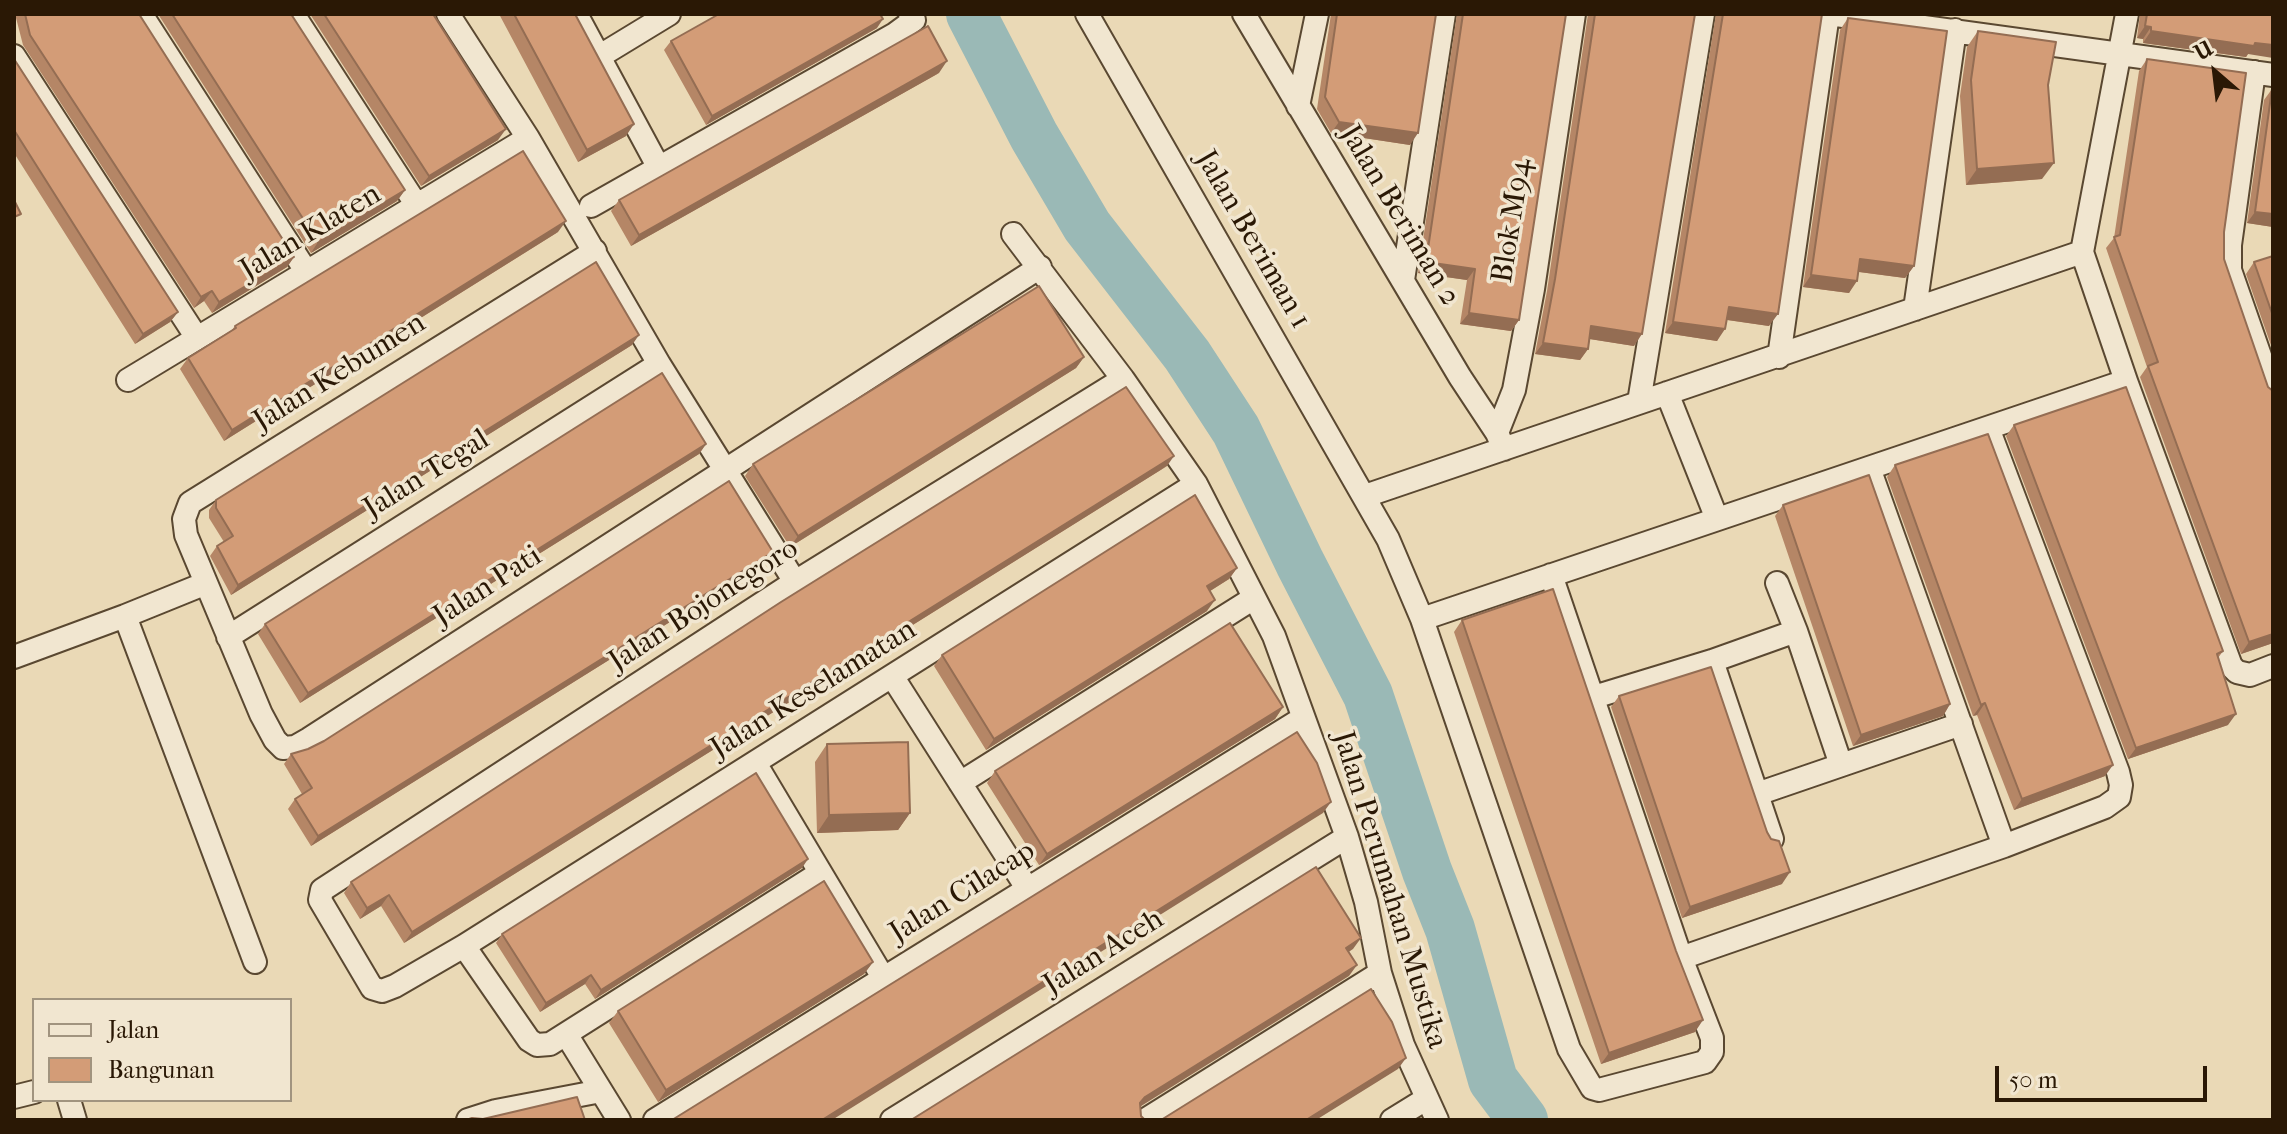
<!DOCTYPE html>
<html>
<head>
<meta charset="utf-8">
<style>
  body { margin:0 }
  #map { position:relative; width:2287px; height:1134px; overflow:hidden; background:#ead9b6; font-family:"IM FELL French Canon",serif }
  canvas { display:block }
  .frame { position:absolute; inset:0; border:16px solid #2a1805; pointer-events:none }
  .legend { position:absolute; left:32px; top:998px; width:260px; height:104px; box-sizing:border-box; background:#f1e6d0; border:2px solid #a1947f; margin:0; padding:10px 14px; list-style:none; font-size:24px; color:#2a1805 }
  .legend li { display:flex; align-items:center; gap:16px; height:40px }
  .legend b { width:40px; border:2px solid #a1947f }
  .north { position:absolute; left:2175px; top:32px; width:80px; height:80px; -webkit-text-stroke:6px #f1e6d0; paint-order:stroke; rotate:332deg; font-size:22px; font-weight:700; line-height:32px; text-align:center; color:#2a1805 }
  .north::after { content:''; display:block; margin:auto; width:28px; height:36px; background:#2a1805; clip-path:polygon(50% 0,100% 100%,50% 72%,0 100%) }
  .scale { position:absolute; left:1995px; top:1066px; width:212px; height:36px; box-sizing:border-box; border:4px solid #2a1805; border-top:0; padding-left:10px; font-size:24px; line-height:28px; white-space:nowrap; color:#2a1805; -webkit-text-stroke:6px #f1e6d0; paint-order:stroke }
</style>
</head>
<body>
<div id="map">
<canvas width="2287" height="1134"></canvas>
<div class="frame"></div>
<ul class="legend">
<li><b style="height:10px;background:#f1e6d0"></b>Jalan</li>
<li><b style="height:22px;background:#d39c77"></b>Bangunan</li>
</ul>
<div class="north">U</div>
<div class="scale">50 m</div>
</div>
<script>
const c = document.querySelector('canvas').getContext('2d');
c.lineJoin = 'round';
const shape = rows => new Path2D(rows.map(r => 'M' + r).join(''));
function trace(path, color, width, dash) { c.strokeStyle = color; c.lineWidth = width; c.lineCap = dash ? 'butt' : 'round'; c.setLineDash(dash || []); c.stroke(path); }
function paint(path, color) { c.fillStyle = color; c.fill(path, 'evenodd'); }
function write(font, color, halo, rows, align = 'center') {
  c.font = font + ' "IM FELL French Canon",serif'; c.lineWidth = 7; c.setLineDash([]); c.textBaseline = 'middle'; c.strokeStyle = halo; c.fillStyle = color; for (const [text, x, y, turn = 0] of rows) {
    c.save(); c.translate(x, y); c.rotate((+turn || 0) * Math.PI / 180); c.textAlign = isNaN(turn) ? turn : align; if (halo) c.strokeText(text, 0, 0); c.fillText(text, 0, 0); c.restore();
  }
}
const river = shape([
  [971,14,1034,136,1087,226,1187,355,1236,430,1300,563,1368,695,1427,871,1450,929,1493,1080,1523,1120]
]);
const street = shape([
  [141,14,306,271],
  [293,14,416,204],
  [448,14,528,138,659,364,795,582],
  [576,14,659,168],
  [1087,14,1388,539,1422,619,1569,1049,1592,1088,1599,1090,1705,1062,1712,1052,1712,1038,1681,958,1551,575],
  [1244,14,1460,377,1497,433,1504,449],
  [1829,14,2273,75],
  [2127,14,2082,252,2126,381,2231,666,2237,672,2250,675,2273,666],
  [14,56,197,338],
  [600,56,669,14],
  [2254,72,2230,245,2230,270,2273,393],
  [1298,106,1317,14],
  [591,206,895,34,914,20,910,14],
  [1013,234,1123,379,1196,484,1274,636,1347,837,1366,902,1380,973,1403,1045,1437,1120],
  [595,251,190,503,184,519,186,535,261,714,275,740,283,748,295,747,309,739,1040,267],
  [1403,280,1444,14],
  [1915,309,1955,30],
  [1779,357,1828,14],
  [1123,379,795,582,322,890,320,900,372,988,382,991,395,986,464,946,1196,484],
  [128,380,528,138],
  [1667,393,1717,519],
  [1639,402,1703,14],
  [1497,433,1514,390,1533,289,1574,14],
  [1869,468,2004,846],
  [1365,496,2082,252],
  [1777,583,1796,631,1841,765],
  [125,616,255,962],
  [1422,619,2126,381],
  [228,637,659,364],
  [14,657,125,616,204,584],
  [1712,661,1772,839],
  [892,676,1027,888],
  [1594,697,1712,661,1796,631],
  [755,763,884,979],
  [960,783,1254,598],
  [1757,794,1961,724],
  [464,946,529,1040,537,1045,550,1044,820,873],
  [1681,958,2004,846,2105,807,2119,797,2121,785,2118,772,1988,428],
  [566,1034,619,1120],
  [14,1097,34,1092],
  [69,1100,75,1120],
  [468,1120,496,1111,601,1091],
  [655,1120,1303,718],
  [892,1120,1347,837],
  [1145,1120,1380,973],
  [1392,1120,1426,1099]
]);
const wall = shape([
  [15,14,139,14,294,257,287,267,212,313,204,301,194,308,23,45],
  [158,14,291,14,405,190,397,201,311,253],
  [310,14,433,14,498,140,421,186],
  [499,14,575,14,626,136,578,162],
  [1331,14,1436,14,1410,145,1331,133,1317,109],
  [1457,14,1566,14,1519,320,1511,331,1460,324,1467,280,1418,273],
  [1588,14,1695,14,1634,346,1590,339,1588,349,1580,360,1535,354,1547,291],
  [1716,14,1822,14,1769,326,1727,320,1717,341,1665,333],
  [2140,14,2273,14,2246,57,2143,43,2143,39,2137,38],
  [1848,18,1914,266,1905,278,1859,272,1849,293,1803,287,1840,30],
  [877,28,706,125,664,50,671,41],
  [1978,31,2048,85,2042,179,1966,185,1960,96,1967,47],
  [14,59,178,312,170,322,135,344,14,153],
  [2147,59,2224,232,2224,259,2273,643,2241,654,2140,377,2147,367,2106,248,2114,238,2139,71],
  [939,73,631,246,611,211,619,200],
  [2272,89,2273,227,2247,223,2264,100],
  [558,232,224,441,180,369,188,358,231,331,235,326],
  [2273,256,2273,351,2246,274,2254,262],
  [632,345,231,595,210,556,217,546,224,542,209,518,209,510,216,500],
  [1084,357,1076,368,790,547,745,476,753,464],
  [2014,425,2223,651,2218,658,2228,725,2128,759,2006,436],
  [706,444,699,454,300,703,258,634,265,624],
  [1895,465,2105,776,2014,810,1977,715,1973,716,1887,477],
  [1167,466,404,943,381,906,360,919,344,893,351,882],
  [1783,505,1950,704,1943,716,1853,746,1775,516],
  [766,562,311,846,288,809,295,799,302,794,284,764,291,754,308,749],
  [1237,568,1229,579,1210,591,1207,611,986,750,934,666,942,655],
  [1462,620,1695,1032,1601,1064,1454,632],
  [1619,696,1782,884,1682,918,1611,707],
  [1283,707,1275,719,1039,865,987,783,995,771],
  [827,744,910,813,898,830,817,833,815,762],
  [802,868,595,999,585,984,540,1012,496,943,502,934],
  [873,962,864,974,658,1102,609,1023,618,1011]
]);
const shadedWall = shape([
  [883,19,877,28,706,125,712,116],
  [2145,26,2151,27,2143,39,2137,38],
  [2151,31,2273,45,2273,58,2248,54,2246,57,2143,43],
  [947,61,939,73,631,246,639,235],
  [1339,122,1418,133,1410,145,1331,133],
  [634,124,626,136,578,162,587,150],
  [506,129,498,140,421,186,429,176],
  [2054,163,2042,179,1966,185,1977,169],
  [405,190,397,201,311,253,318,242],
  [2255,212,2273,214,2273,227,2247,223],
  [566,221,558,232,224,441,232,430],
  [294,257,287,267,212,313,219,302],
  [1860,259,1914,266,1905,278,1852,271],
  [1426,262,1475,269,1467,280,1418,273],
  [1811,275,1857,281,1849,293,1803,287],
  [212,291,204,301,194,308,201,297],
  [1729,307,1778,314,1769,326,1721,319],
  [178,312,170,322,135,344,143,334],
  [1469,313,1519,320,1511,331,1460,324],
  [1673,322,1725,329,1717,341,1665,333],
  [1591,326,1642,334,1634,346,1583,338],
  [639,335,632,345,231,595,238,585],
  [1543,343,1588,349,1580,360,1535,354],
  [1084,357,1076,368,790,547,798,536],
  [706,444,699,454,300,703,308,693],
  [1174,456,1167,466,404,943,412,932],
  [773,552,766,562,311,846,318,836],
  [1237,568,1229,579,1199,598,1207,586],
  [1215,600,1207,611,986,750,994,739],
  [2273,634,2273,643,2241,654,2249,642],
  [1985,703,1977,715,1973,716,1981,705],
  [1950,704,1943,716,1853,746,1861,735],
  [1283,707,1275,719,1039,865,1047,854],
  [2236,714,2228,725,2128,759,2136,748],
  [2113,765,2105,776,2014,810,2022,799],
  [1331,802,1323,813,832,1120,822,1120],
  [910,813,898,830,817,833,829,815],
  [808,859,802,868,595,999,601,990],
  [1790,872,1782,884,1682,918,1690,907],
  [389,895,381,906,360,919,367,908],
  [1361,938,1353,949,1338,959,1346,948],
  [873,962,864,974,658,1102,666,1090],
  [1357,965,1349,976,1138,1108,1132,1114,1145,1097],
  [591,975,585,984,540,1012,546,1003],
  [1703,1020,1695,1032,1601,1064,1609,1053],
  [1406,1058,1398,1069,1316,1120,1306,1120]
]);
const building = shape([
  [25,14,139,14,294,257,219,302,212,291,201,297,30,35,25,14],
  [172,14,291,14,405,190,318,242,172,14],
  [324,14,433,14,506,129,429,176,324,14],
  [514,14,575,14,634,124,587,150,514,14],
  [719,14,880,14,883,19,712,116,671,41,719,14],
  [1337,14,1436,14,1418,133,1339,122,1325,97,1337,14],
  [1463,14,1566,14,1519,320,1469,313,1475,269,1426,262,1463,14],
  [1595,14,1695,14,1642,334,1591,326,1588,349,1543,343,1555,279,1595,14],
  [1723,14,1822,14,1778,314,1729,307,1725,329,1673,322,1723,14],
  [2147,14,2273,14,2273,45,2255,43,2254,46,2151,31,2151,27,2145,26,2147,14],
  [1848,18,1947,31,1914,266,1860,259,1857,281,1811,275,1848,18],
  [928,26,947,61,639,235,619,200,928,26],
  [1978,31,2056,42,2048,85,2054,163,1977,169,1971,80,1978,31],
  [14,59,178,312,143,334,14,130,14,59],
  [2147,59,2246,73,2224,232,2224,259,2268,387,2273,391,2273,634,2249,642,2148,366,2158,362,2114,237,2120,235,2147,59],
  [2272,89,2273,89,2273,214,2255,212,2272,89],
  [523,151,566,221,232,430,188,358,236,328,235,326,523,151],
  [14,200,21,214,14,217,14,200],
  [2273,256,2273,316,2254,262,2273,256],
  [596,262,639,335,238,585,217,546,233,536,216,508,216,500,596,262],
  [1039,286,1084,357,798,536,753,464,1039,286],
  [662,373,706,444,308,693,265,624,662,373],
  [1126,387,1174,456,412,932,389,895,367,908,351,882,781,602,1126,387],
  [2126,387,2223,651,2217,654,2236,714,2136,748,2014,425,2126,387],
  [1988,434,2113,765,2022,799,1985,703,1981,705,1895,465,1988,434],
  [1869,475,1950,704,1861,735,1783,505,1869,475],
  [729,481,773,552,318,836,295,799,312,788,291,754,308,749,324,741,729,481],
  [1195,495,1237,568,1207,586,1215,600,994,739,942,655,1195,495],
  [1553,589,1676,951,1703,1020,1609,1053,1462,620,1553,589],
  [1230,623,1283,707,1047,854,995,771,1230,623],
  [1711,667,1767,832,1771,839,1779,841,1790,872,1690,907,1619,696,1711,667],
  [1297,732,1317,763,1331,802,822,1120,672,1120,1297,732],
  [908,742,910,813,829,815,827,744,908,742],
  [756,773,808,859,601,990,591,975,546,1003,502,934,756,773],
  [1316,867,1361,938,1346,948,1357,965,1145,1097,1140,1103,1141,1116,1145,1120,911,1120,1316,867],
  [824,881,873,962,666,1090,618,1011,824,881],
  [1371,989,1392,1022,1406,1058,1306,1120,1161,1120,1371,989],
  [577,1097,585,1120,466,1120,472,1118,483,1119,577,1097]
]);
const streetNames = [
  ["Jalan Beriman 2",1399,216,59],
  ["Blok M94",1513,221,-81],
  ["Jalan Klaten",311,233,-31],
  ["Jalan Beriman 1",1252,240,60],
  ["Jalan Kebumen",340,373,-32],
  ["Jalan Tegal",427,475,-32],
  ["Jalan Pati",488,587,-33],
  ["Jalan Bojonegoro",704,606,-33],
  ["Jalan Keselamatan",814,690,-32],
  ["Jalan Perumahan Mustika",1389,890,73],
  ["Jalan Cilacap",963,893,-32],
  ["Jalan Aceh",1104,953,-32]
];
trace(river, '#9ab9b6', 50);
trace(street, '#5a4831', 26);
trace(street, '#f1e6d0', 22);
paint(wall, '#b58666');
paint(shadedWall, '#946d53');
paint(building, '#d39c77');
trace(building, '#946d53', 2);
write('30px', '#2a1805', '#f1e6d0', streetNames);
</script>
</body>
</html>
